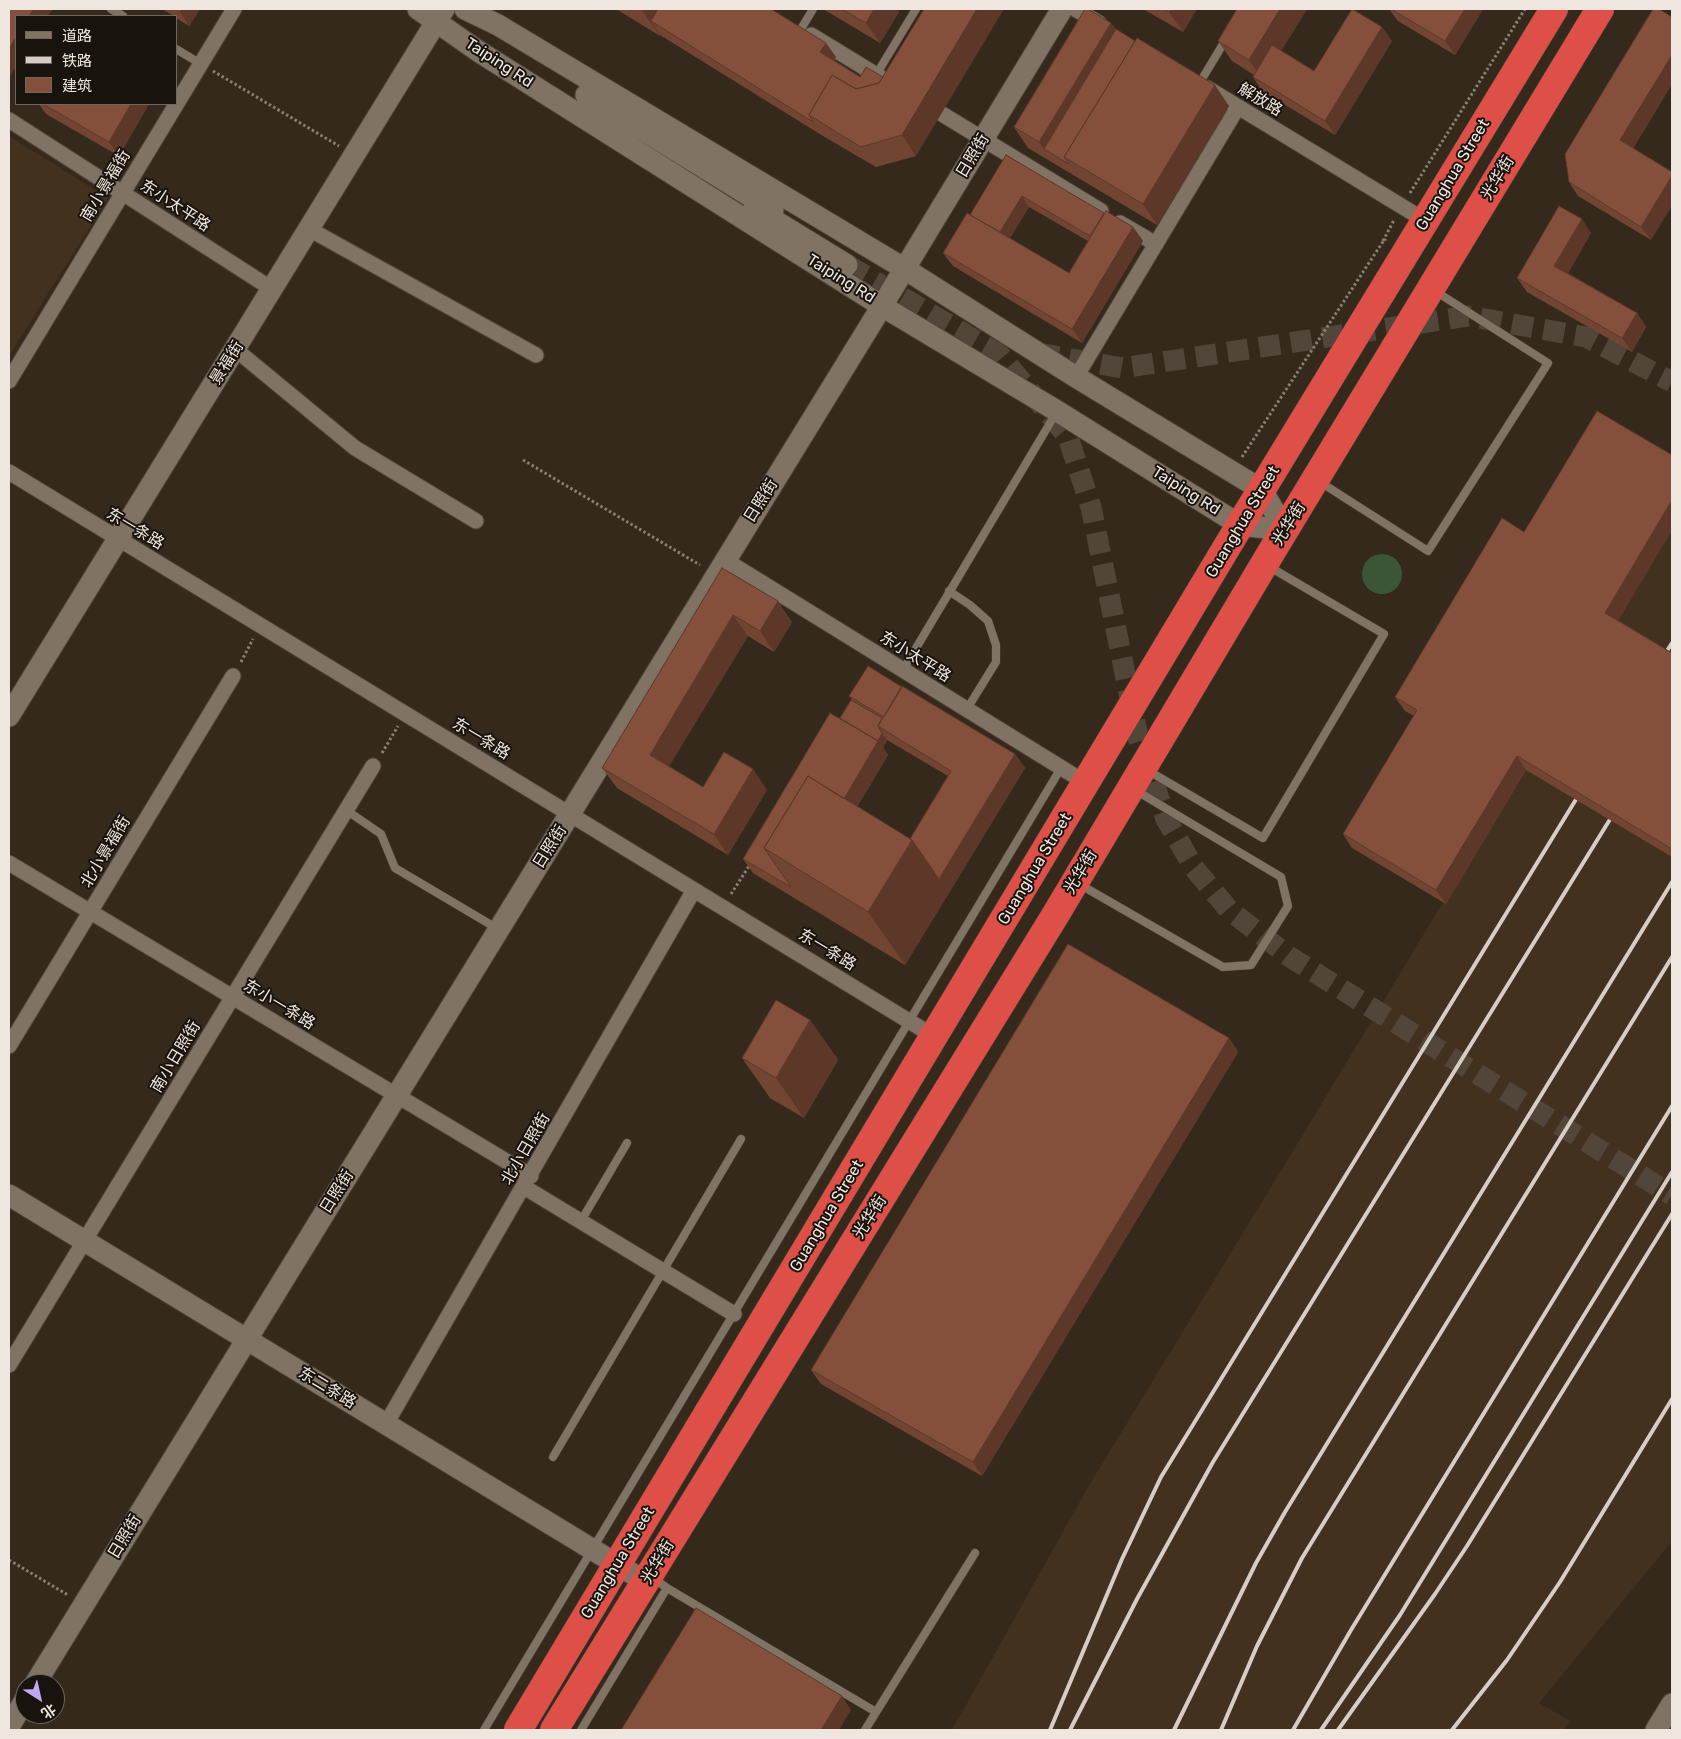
<!DOCTYPE html>
<html>
<head>
<meta charset="utf-8">
<style>
  body { margin:0 }
  #map { position:relative; width:1681px; height:1739px; overflow:hidden; background:#35291c; font-family:Rubik,"Noto Sans SC",sans-serif }
  canvas { display:block }
  .frame { position:absolute; inset:0; border:10px solid #efe7df; pointer-events:none }
  .legend { position:absolute; left:15px; top:15px; width:162px; height:90px; box-sizing:border-box; background:#19130d; border:1px solid #6f6861; margin:0; padding:6px 9px; list-style:none; font-size:15px; color:#efe7df }
  .legend li { display:flex; align-items:center; gap:10px; height:25px }
  .legend b { width:25px; border:1px solid #6f6861 }
  .north { position:absolute; left:15px; top:1674px; width:50px; height:50px; box-sizing:border-box; background:#19130d; border:1px solid #6f6861; border-radius:50%; rotate:145deg; font-size:14px; font-weight:700; line-height:20px; text-align:center; color:#efe7df }
  .north::after { content:''; display:block; margin:auto; width:18px; height:22px; background:#c1a8f3; clip-path:polygon(50% 0,100% 100%,50% 72%,0 100%) }
</style>
</head>
<body>
<div id="map">
<canvas width="1681" height="1739"></canvas>
<div class="frame"></div>
<ul class="legend">
<li><b style="height:6px;background:#817364"></b>道路</li>
<li><b style="height:6px;background:#d6cdc5"></b>铁路</li>
<li><b style="height:14px;background:#85503b"></b>建筑</li>
</ul>
<div class="north">北</div>
</div>
<script>
const c = document.querySelector('canvas').getContext('2d');
c.lineJoin = 'round';
function paint(path, color) { c.fillStyle = color; c.fill(path, 'evenodd'); }
const shape = rows => new Path2D(rows.map(r => 'M' + r).join(''));
function trace(path, color, width, dash) { c.strokeStyle = color; c.lineWidth = width; c.lineCap = dash ? 'butt' : 'round'; c.setLineDash(dash || []); c.stroke(path); }
function write(font, color, halo, rows, align = 'center') {
  c.font = font + ' Rubik,"Noto Sans SC",sans-serif'; c.lineWidth = 4; c.setLineDash([]); c.textBaseline = 'middle'; c.strokeStyle = halo; c.fillStyle = color; for (const [text, x, y, turn = 0] of rows) {
    c.save(); c.translate(x, y); c.rotate((+turn || 0) * Math.PI / 180); c.textAlign = isNaN(turn) ? turn : align; if (halo) c.strokeText(text, 0, 0); c.fillText(text, 0, 0); c.restore();
  }
}
const built = shape([
  [9,136,108,198,9,356],
  [1672,521,1672,1541,1539,1703,1570,1721,1564,1730,952,1730,1088,1487,1304,1133]
]);
const green = shape([
  '1362 574a20 20 0 1 1 40 0a20 20 0 1 1-40 0Z'
]);
const secondaryTunnel = shape([
  [847,265,999,354,1068,437,1091,507,1138,737,1166,819,1194,868,1229,910,1290,957,1672,1195],
  [1038,353,1122,368,1468,316,1586,337,1672,382]
]);
const path = shape([
  [213,71,339,146],
  [1410,193,1525,9],
  [1383,241,1394,220],
  [1242,457,1382,243,1386,239],
  [523,460,700,565],
  [241,662,253,639],
  [382,753,398,726],
  [731,894,751,863],
  [9,1560,68,1595]
]);
const lane = shape([
  [111,9,123,16],
  [801,29,813,9],
  [176,49,201,64],
  [876,75,916,9],
  [1199,84,1226,39],
  [1320,482,1428,551,1548,363,1435,291],
  [949,591,970,605,988,621,996,645,996,662,967,709],
  [903,670,1056,413],
  [1147,770,1263,838,1384,634,1268,566],
  [346,810,381,834,395,868,498,929],
  [1079,884,1223,967,1251,965,1288,906,1281,877,1135,790],
  [581,1221,627,1143],
  [553,1457,741,1139],
  [653,1578,667,1588,876,1712],
  [484,1730,1061,768],
  [581,1730,667,1588],
  [865,1730,975,1553]
]);
const street = shape([
  [1075,9,1099,23],
  [811,35,883,79],
  [1207,88,1426,221],
  [942,114,1101,211],
  [9,120,272,289],
  [1120,223,1156,244],
  [309,229,536,355],
  [235,349,355,448,476,521],
  [1076,377,1238,107],
  [9,381,234,9],
  [9,472,935,1037],
  [725,560,1086,783],
  [9,863,531,1176],
  [9,1046,233,676],
  [524,1187,734,1314],
  [9,1365,373,766],
  [386,1424,694,890]
]);
const secondary = shape([
  [418,9,478,51,882,306,1057,411,1240,525,1285,530],
  [465,9,498,25,905,269,1076,377,1262,490,1285,530],
  [586,95,773,210],
  [754,208,847,265],
  [9,716,444,9],
  [9,1195,646,1582],
  [35,1684,882,306,1062,9],
  [9,1727,25,1700],
  [1656,1730,1672,1704]
]);
const highway = shape([
  [518,1730,1240,525,1554,9],
  [554,1730,1056,914,1275,546,1600,9]
]);
const rail = shape([
  [1660,662,1672,643],
  [1050,1730,1122,1559,1161,1477,1583,788],
  [1070,1730,1137,1599,1213,1462,1617,808],
  [1174,1730,1256,1563,1285,1512,1672,882],
  [1221,1730,1257,1646,1302,1558,1672,957],
  [1293,1730,1351,1630,1672,1106],
  [1321,1730,1400,1615,1672,1172],
  [1338,1730,1435,1594,1467,1546,1672,1214],
  [1452,1730,1507,1660,1560,1582,1672,1399]
]);
const wall = shape([
  [162,9,200,9,189,26,176,18,176,16,174,16],
  [616,9,771,9,836,57,834,60,860,77,866,67,916,156,876,167,823,136,660,35,660,36],
  [823,9,897,9,899,12,880,43],
  [1143,9,1197,9,1183,32],
  [1237,9,1307,9,1281,51,1314,71,1392,41,1335,135,1262,91,1253,77,1254,75,1232,61,1218,41],
  [1389,9,1483,9,1455,55,1398,21],
  [1672,17,1672,84,1633,148,1651,240,1578,196,1569,182],
  [1111,23,1116,30,1229,106,1157,225,1028,148,1014,127],
  [39,104,149,104,119,156,46,114],
  [1006,155,1104,213,1133,227,1143,241,1082,343,953,266,943,253,970,215],
  [1029,207,1088,241,1069,273,1010,238],
  [1591,233,1568,273,1637,313,1646,327,1632,352,1527,292,1517,278],
  [1672,455,1672,530,1618,620,1672,653,1672,857,1526,770,1446,904,1352,848,1343,834,1414,716,1405,711,1395,697,1524,532],
  [722,568,792,622,774,652,748,636,669,766,703,787,767,790,728,855,617,788,602,768],
  [849,696,1015,754,1025,768,905,965,753,873,743,859,852,700],
  [887,740,948,776,910,839,857,807,888,755,883,748],
  [810,1020,838,1060,804,1118,770,1098,742,1058],
  [1229,1038,1238,1052,982,1476,821,1384,811,1370]
]);
const shadedWall = shape([
  [34,9,53,9,48,16,29,16],
  [182,9,200,9,189,26,180,12],
  [641,9,676,9,651,21,660,35,660,36],
  [874,9,897,9,899,12,880,43,866,23],
  [977,9,1004,9,916,156,902,135],
  [1171,9,1197,9,1183,32,1169,12],
  [1280,9,1307,9,1263,80,1249,60],
  [1465,9,1483,9,1455,55,1445,41],
  [1111,23,1125,43,1044,149,1039,142],
  [1382,27,1392,41,1335,135,1325,121],
  [16,37,16,67,9,78,9,49],
  [826,43,836,57,830,66,820,52],
  [1672,55,1672,84,1630,154,1620,140],
  [1215,85,1229,106,1157,225,1143,204],
  [131,104,149,104,119,156,109,142],
  [1672,176,1672,206,1651,240,1641,227],
  [1022,196,1029,207,1006,244,999,234],
  [1582,219,1591,233,1564,280,1554,266],
  [1133,227,1143,241,1082,343,1072,329],
  [1637,313,1646,327,1632,352,1622,338],
  [1672,500,1672,530,1615,626,1605,613],
  [778,601,792,622,774,652,760,631],
  [733,615,748,636,664,775,650,755],
  [882,733,887,740,883,748,888,755,814,879,801,871],
  [1015,754,1025,768,949,893,939,879],
  [1517,756,1526,770,1446,904,1436,890],
  [753,769,767,790,728,855,714,834],
  [912,840,949,893,905,965,868,912],
  [810,1020,838,1060,804,1118,776,1078],
  [1229,1038,1238,1052,982,1476,973,1462],
  [842,1696,851,1710,839,1730,821,1730]
]);
const building = shape([
  [9,9,34,9,29,16,16,16,16,37,9,49,9,9],
  [175,9,182,9,180,12,175,9],
  [658,9,771,9,826,43,820,52,860,77,866,67,883,77,879,83,856,89,832,75,809,115,813,122,651,21,658,9],
  [842,9,874,9,866,23,842,9],
  [924,9,977,9,902,135,861,147,809,115,832,75,856,89,879,83,924,9],
  [1085,9,1088,9,1111,23,1039,142,1014,127,1085,9],
  [1164,9,1171,9,1169,12,1164,9],
  [1237,9,1280,9,1249,60,1218,41,1237,9],
  [1352,9,1382,27,1325,121,1253,77,1272,45,1314,71,1352,9],
  [1391,9,1465,9,1445,41,1391,9],
  [1653,9,1659,9,1672,17,1672,55,1620,140,1672,172,1672,176,1641,227,1569,182,1565,154,1653,9],
  [1116,29,1135,41,1064,157,1069,164,1044,149,1116,29],
  [1137,38,1215,85,1143,204,1064,157,1137,38],
  [43,104,131,104,109,142,43,104],
  [1006,155,1104,213,1090,236,1022,196,1000,232,970,215,1006,155],
  [1559,206,1582,219,1554,266,1637,313,1622,338,1517,278,1559,206],
  [1106,211,1133,227,1072,329,943,253,967,213,1069,273,1106,211],
  [1597,411,1672,455,1672,500,1605,613,1672,653,1672,849,1517,756,1436,890,1343,834,1417,710,1395,697,1502,518,1524,532,1597,411],
  [722,568,778,601,760,631,733,615,650,755,703,787,724,752,753,769,714,834,602,768,722,568],
  [868,666,902,687,884,717,849,696,868,666],
  [902,686,1015,754,939,879,912,840,910,839,951,771,878,726,902,686],
  [851,700,882,718,878,726,882,733,878,741,840,718,851,700],
  [830,713,878,741,844,799,808,776,764,848,791,887,743,859,830,713],
  [808,776,912,840,868,912,764,848,808,776],
  [1068,944,1229,1038,973,1462,811,1370,1068,944],
  [776,1000,810,1020,776,1078,742,1058,776,1000],
  [696,1608,842,1696,821,1730,621,1730,696,1608]
]);
const streetNames = [
  ["Taiping Rd",499,63,33],
  ["解放路",1260,100,31],
  ["日照街",973,156,-59],
  ["Guanghua Street",1453,175,-59],
  ["光华街",1498,178,-59],
  ["南小景福街",106,186,-59],
  ["东小太平路",175,206,33],
  ["Taiping Rd",841,279,32],
  ["景福街",227,363,-58],
  ["Taiping Rd",1186,491,32],
  ["日照街",761,501,-58],
  ["Guanghua Street",1243,522,-59],
  ["光华街",1289,524,-58],
  ["东一条路",135,529,31],
  ["东小太平路",915,657,32],
  ["东一条路",481,739,31],
  ["日照街",550,847,-58],
  ["北小景福街",106,852,-59],
  ["Guanghua Street",1035,869,-59],
  ["光华街",1081,872,-59],
  ["东一条路",827,950,31],
  ["东小一条路",279,1005,31],
  ["南小日照街",176,1057,-59],
  ["北小日照街",526,1149,-60],
  ["日照街",337,1192,-58],
  ["Guanghua Street",827,1216,-59],
  ["光华街",870,1217,-58],
  ["东二条路",327,1388,31],
  ["日照街",125,1537,-59],
  ["光华街",658,1562,-59],
  ["Guanghua Street",618,1563,-59]
];
paint(built, '#42311f');
paint(green, '#3b5637');
trace(secondaryTunnel, '#514639', 21, [21, 11]);
trace(lane, '#4f453a', 9);
trace(street, '#4f453a', 17);
trace(secondary, '#4f453a', 23);
trace(highway, '#4f453a', 29);
trace(path, '#897f74', 3, [2.5, 2.5]);
trace(lane, '#817364', 8);
trace(street, '#817364', 15);
trace(secondary, '#817364', 21);
trace(highway, '#de5047', 28);
trace(rail, '#d6cdc5', 4);
paint(wall, '#724533');
paint(shadedWall, '#5d3829');
paint(building, '#85503b');
trace(building, '#5d3829', 1);
write('16px', '#efe7df', '#19130d', streetNames);
</script>
</body>
</html>
